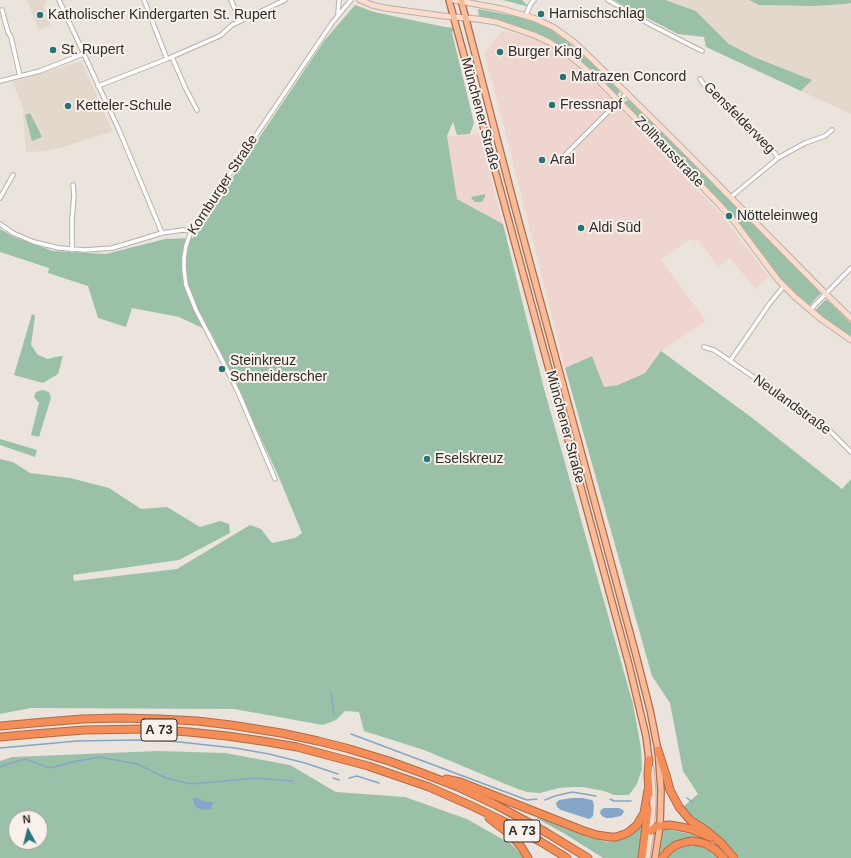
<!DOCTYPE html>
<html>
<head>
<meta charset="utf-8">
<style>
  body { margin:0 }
  #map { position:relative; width:851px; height:858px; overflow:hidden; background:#ebe4dd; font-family:Arial,sans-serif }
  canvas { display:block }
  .north { position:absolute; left:8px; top:810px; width:40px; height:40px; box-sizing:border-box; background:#f8f1eb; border:1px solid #a7a29d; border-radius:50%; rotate:353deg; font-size:11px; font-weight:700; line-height:16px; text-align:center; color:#2e2b28 }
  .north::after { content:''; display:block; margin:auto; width:14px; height:18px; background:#287376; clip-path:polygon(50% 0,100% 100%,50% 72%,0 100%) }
</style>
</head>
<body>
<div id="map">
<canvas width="851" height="858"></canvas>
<div class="north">N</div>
</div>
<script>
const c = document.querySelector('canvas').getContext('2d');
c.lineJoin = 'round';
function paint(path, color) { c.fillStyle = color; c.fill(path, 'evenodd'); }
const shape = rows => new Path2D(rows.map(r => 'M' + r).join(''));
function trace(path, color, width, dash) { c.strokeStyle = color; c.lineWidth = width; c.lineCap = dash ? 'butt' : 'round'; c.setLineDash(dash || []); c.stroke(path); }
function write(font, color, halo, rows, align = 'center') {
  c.font = font + ' Arial,sans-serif'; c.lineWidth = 4; c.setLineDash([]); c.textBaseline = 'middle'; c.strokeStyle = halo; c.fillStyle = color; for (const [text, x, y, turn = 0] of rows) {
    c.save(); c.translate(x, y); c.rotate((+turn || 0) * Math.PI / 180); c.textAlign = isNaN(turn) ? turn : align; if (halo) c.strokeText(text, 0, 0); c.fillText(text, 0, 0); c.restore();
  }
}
const commercial = shape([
  [502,31,532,38,547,45,578,67,615,103,643,134,721,214,769,277,755,289,730,258,718,267,698,240,694,242,692,239,690,239,661,260,706,321,661,351,645,373,619,385,604,387,592,356,565,368,502,119,484,53],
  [479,132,503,224,457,199,447,136,472,135]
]);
const built = shape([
  [27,0,46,0,47,3,43,6,51,25,39,30],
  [665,0,749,0,759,5,814,6,845,4,851,3,851,114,801,91,812,80,754,57,729,44,696,11],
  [81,61,113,131,67,146,46,151,26,152,23,114,24,111,13,82]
]);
const green = shape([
  [503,0,522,0,529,7],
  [614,0,665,0,696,11,729,44,754,57,812,80,801,91,706,47,704,37,678,34,626,7],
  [749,0,851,0,851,3,845,4,814,6,759,5],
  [355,5,374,12,445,27,454,28,452,33,474,123,470,134,457,135,453,122,447,136,457,199,503,224,543,385,633,704,641,748,642,769,637,784,629,795,614,795,604,791,583,787,572,787,559,788,540,793,527,792,515,788,424,750,364,731,359,712,345,711,336,720,323,725,234,709,31,708,0,714,0,459,13,462,30,473,70,478,109,488,141,509,167,507,200,527,220,521,229,524,230,533,179,560,73,575,74,581,177,569,250,525,261,529,272,543,295,538,302,533,278,475,211,332,179,317,132,308,126,327,98,318,88,286,48,273,49,268,0,252,0,229,14,237,53,251,106,254,165,239,193,238,196,232,324,41],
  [478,9,526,18,546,26,565,39,591,62,616,87,619,91,619,93,617,95,614,94,550,41,528,30,506,22,479,17],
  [627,100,631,101,633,102,821,293,810,305,807,307,780,280,734,221,624,103],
  [30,113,42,137,32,141,25,115],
  [485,194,485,197,482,202,475,202,472,199,471,197],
  [827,300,851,323,851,339,823,320,815,311,824,301],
  [32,314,35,316,31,345,38,355,48,359,55,357,63,356,58,374,43,383,14,375],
  [661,351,751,417,842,489,851,479,851,858,739,858,734,851,724,841,712,831,689,814,683,807,698,794,683,771,670,703,652,676,565,368,592,356,604,387,618,385,645,373],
  [42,390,49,392,51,398,39,437,31,435,39,403,34,397,36,392],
  [0,439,37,450,35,457,0,445],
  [158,751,225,753,290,765,336,792,405,797,467,819,511,844,522,855,523,858,0,858,0,761,12,757],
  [16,818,40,818,40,842,16,842],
  [538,817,588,837,608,842,613,841,626,838,638,830,643,823,641,843,638,858,603,858,565,834,538,819,537,818],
  [664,829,691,834,705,840,678,841,669,845,660,853,663,831],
  [688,846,700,846,710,851,719,858,666,858,678,849]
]);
const water = shape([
  [196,797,205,802,213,802,211,809,204,810,195,807,193,799],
  [572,798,583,798,591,800,593,801,594,806,593,816,591,818,589,819,561,810,557,807,556,803,559,800],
  [604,808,619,808,623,810,624,812,621,816,611,818,606,818,602,816,600,813,601,810]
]);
const stream = shape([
  [331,692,334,714],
  [351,734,527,800,537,799],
  [0,748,77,741,136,740,170,741,235,748,269,754,305,763,338,774],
  [0,767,5,765,25,759,50,768,77,761,99,757,137,764,166,778,191,784,255,778,293,781],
  [333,778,339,780],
  [349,778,357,776,379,783],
  [687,798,692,802],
  [610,799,614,801,631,801],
  [545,800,555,796,572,792,596,796]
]);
const street = shape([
  [59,0,119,130,162,233],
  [144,0,167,59],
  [231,0,240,21],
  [608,0,653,26,702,51],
  [2,10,8,32,11,37,20,76],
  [338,14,339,0],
  [526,15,530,5,534,0],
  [172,57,185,87,197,110],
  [700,79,705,86,772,149,778,158],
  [0,81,40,71,83,54],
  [98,86,167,59,215,38,221,35,232,25,285,0],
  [565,155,627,93],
  [731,197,778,158,805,143,825,136,832,130],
  [0,198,13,175],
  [0,224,13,233,34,242,59,248,85,250,112,248,126,244,162,233,183,230,191,231],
  [72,250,72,219,74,195,73,185],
  [810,310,851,268],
  [704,347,714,350,824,425,851,452],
  [730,361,770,303,784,286],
  [275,479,238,392,220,356,196,310,186,285,184,269,184,258,186,246,191,231,332,23,351,0]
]);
const secondary = shape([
  [360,0,372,5,385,8,443,16,477,19,496,22,534,35,549,42,566,53,580,64,600,82,717,202,734,221,778,280,795,297,821,319,851,340],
  [454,0,502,9,533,18,553,27,574,42,595,62,681,147,826,294,851,318],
  [647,858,651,831,653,806,653,791,651,768]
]);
const primary = shape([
  [449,0,629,665,646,736,649,760],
  [461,0,513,200,636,655,650,710,658,750,661,790,660,826,655,858]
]);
const highway = shape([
  [0,726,45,722,82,719,120,718,159,719,197,721,231,725,281,733,318,741,346,748,389,761,422,773,458,787,496,805,524,820,547,833,588,858],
  [0,737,34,734,84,730,147,729,189,732,227,736,262,741,297,747,368,766,429,787,474,807,507,823,541,842,567,858],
  [658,750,666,775,670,790,679,807,690,820,707,831,721,843,734,858],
  [446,779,460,782,584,831,597,835,610,837,616,837,625,834,630,831,637,825,644,813,648,790],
  [649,794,648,775,649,760],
  [489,818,512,836,522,848,528,858],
  [651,831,655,827,660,826,669,825,676,826,691,829,710,837],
  [642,858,648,809],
  [662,858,668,851,676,845,686,842,692,841,699,842,706,844,716,850,724,858]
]);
const markers = [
  [541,14,4,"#287376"],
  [40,15,4,"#287376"],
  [53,50,4,"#287376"],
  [500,52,4,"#287376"],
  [563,77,4,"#287376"],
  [552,105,4,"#287376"],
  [68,106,4,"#287376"],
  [542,160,4,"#287376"],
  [729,216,4,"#287376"],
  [581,228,4,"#287376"],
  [222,369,4,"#287376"],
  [427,459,4,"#287376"]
];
const shields = [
  [159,730,36],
  [522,831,36]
];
const shieldNames = [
  ["A 73",159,730],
  ["A 73",522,831]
];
const poiNames = [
  ["Harnischschlag",549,14],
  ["Katholischer Kindergarten St. Rupert",48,15],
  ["St. Rupert",61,50],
  ["Burger King",508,52],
  ["Matrazen Concord",571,77],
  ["Fressnapf",560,105],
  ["Ketteler-Schule",76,106],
  ["Aral",550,160],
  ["Nötteleinweg",737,216],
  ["Aldi Süd",589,228],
  ["Steinkreuz",230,361],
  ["Schneiderscher",230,377],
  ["Eselskreuz",435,459]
];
const streetNames = [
  ["Münchener Straße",480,114,75],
  ["Gensfelderweg",739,118,45],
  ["Zollhausstraße",669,152,46],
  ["Kornburger Straße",223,185,-57],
  ["Neulandstraße",792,405,36],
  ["Münchener Straße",565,427,75]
];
paint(commercial, '#efd5cf');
paint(built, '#e4d7cb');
paint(green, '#9bc0a8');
paint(water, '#86a6c8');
trace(stream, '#86a6c8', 1.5);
trace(street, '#b7b0aa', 5.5);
trace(secondary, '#b7b0aa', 7);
trace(primary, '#af6b47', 8);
trace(highway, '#af6b47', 9);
trace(street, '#fff', 3.5);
trace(secondary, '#fcddcd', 5);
trace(primary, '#f8bb9a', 5.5);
trace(highway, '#f48d57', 7);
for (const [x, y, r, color] of markers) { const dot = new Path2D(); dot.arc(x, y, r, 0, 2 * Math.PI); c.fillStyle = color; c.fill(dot); trace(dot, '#f8f1eb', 1.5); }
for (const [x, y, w] of shields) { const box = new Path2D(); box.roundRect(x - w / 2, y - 11, w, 22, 3); c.fillStyle = '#f8f1eb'; c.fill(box); trace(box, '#2e2b28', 1); }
write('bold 13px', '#2e2b28', null, shieldNames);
write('14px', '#2e2b28', '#f8f1eb', poiNames, 'left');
write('14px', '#2e2b28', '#f8f1eb', streetNames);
</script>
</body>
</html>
